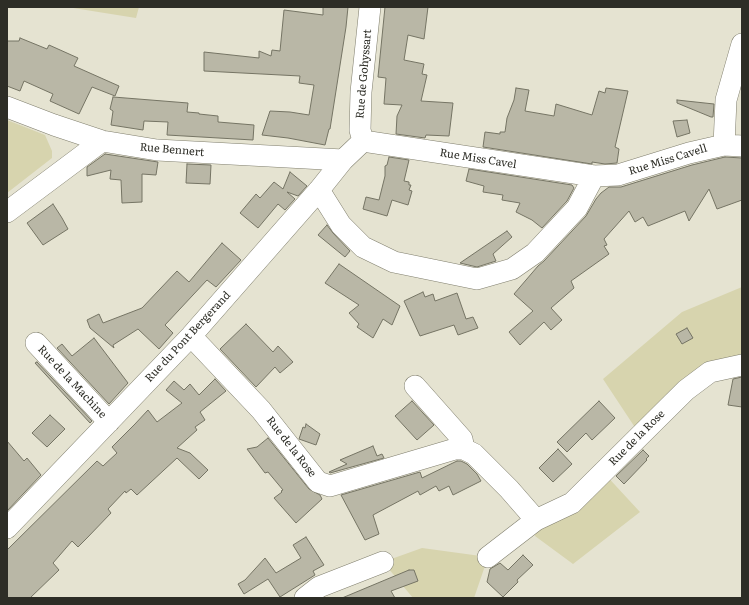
<!DOCTYPE html>
<html>
<head>
<meta charset="utf-8">
<style>
  body { margin:0 }
  #map { position:relative; width:749px; height:605px; overflow:hidden; background:#e5e3d1; font-family:Literata,serif }
  canvas { display:block }
  .frame { position:absolute; inset:0; border:8px solid #2d2d26; pointer-events:none }
</style>
</head>
<body>
<div id="map">
<canvas width="749" height="605"></canvas>
<div class="frame"></div>
</div>
<script>
const c = document.querySelector('canvas').getContext('2d');
c.lineJoin = 'round';
function paint(path, color) { c.fillStyle = color; c.fill(path, 'evenodd'); }
const shape = rows => new Path2D(rows.map(r => 'M' + r).join(''));
function trace(path, color, width, dash) { c.strokeStyle = color; c.lineWidth = width; c.lineCap = dash ? 'butt' : 'round'; c.setLineDash(dash || []); c.stroke(path); }
function write(font, color, halo, rows, align = 'center') {
  c.font = font + ' Literata,serif'; c.lineWidth = 3; c.setLineDash([]); c.textBaseline = 'middle'; c.strokeStyle = halo; c.fillStyle = color; for (const [text, x, y, turn = 0] of rows) {
    c.save(); c.translate(x, y); c.rotate((+turn || 0) * Math.PI / 180); c.textAlign = isNaN(turn) ? turn : align; if (halo) c.strokeText(text, 0, 0); c.fillText(text, 0, 0); c.restore();
  }
}
const green = shape([
  [67,7,139,7,136,18],
  [7,120,45,135,52,151,52,158,7,193],
  [742,287,742,369,697,382,640,435,603,379,682,312],
  [603,472,640,512,573,564,535,536,536,520],
  [422,548,488,557,474,598,413,598,383,562]
]);
const building = shape([
  [323,7,348,7,346,27,330,129,329,129,325,145,288,138,262,135,270,111,290,112,309,115,314,85,299,83,300,76,204,71,204,52,259,58,259,51,271,56,272,50,280,51,284,10,323,15,323,7],
  [385,7,428,7,424,39,408,35,404,60,424,64,422,74,427,75,421,101,453,103,449,136,426,135,425,138,396,134,397,116,402,105,384,104,386,78,378,77,385,7],
  [20,38,47,49,49,45,78,58,74,66,119,86,115,96,92,87,79,114,50,101,53,94,24,81,20,91,7,86,7,41,19,41,20,38],
  [516,88,529,90,525,111,554,116,556,104,592,115,599,91,605,93,606,88,628,91,615,147,619,149,617,163,605,164,592,162,592,164,483,147,485,132,500,134,500,132,505,132,507,118,514,100,516,88],
  [113,97,188,103,187,112,199,113,199,114,218,116,218,122,254,125,253,140,167,135,168,122,144,121,143,130,111,125,113,111,110,109,113,97],
  [677,100,714,104,713,117,711,117,677,103,677,100],
  [687,120,690,133,677,137,673,121,687,120],
  [105,154,158,162,156,175,142,174,142,202,122,203,121,180,110,179,111,170,87,176,87,167,105,154],
  [389,157,409,160,404,181,409,182,409,185,411,185,409,190,412,191,408,205,392,200,387,216,363,209,366,197,379,200,385,176,385,166,387,165,389,157],
  [725,157,742,158,742,200,717,209,709,189,689,221,685,211,648,226,643,217,635,222,629,211,604,239,607,245,604,246,609,254,571,281,574,288,551,308,562,320,551,330,544,322,520,345,509,332,533,311,514,294,538,266,544,261,586,216,596,199,601,193,609,187,621,187,692,165,725,157],
  [187,164,211,165,210,184,186,183,187,164],
  [469,169,572,185,574,188,567,201,542,228,532,220,516,212,520,203,502,200,503,195,483,192,484,186,466,181,469,169],
  [290,172,307,186,298,196,287,192,295,199,285,210,278,204,258,228,240,213,256,194,260,198,274,182,283,189,290,172],
  [53,204,62,218,68,229,43,245,27,223,53,204],
  [327,225,333,233,350,251,345,257,318,235,327,225],
  [507,231,512,237,493,254,496,261,477,267,460,263,507,231],
  [222,243,241,260,216,287,207,280,165,325,173,333,159,349,138,329,113,345,114,348,90,328,87,320,99,314,103,323,142,308,177,271,189,282,222,243],
  [339,264,400,306,392,325,383,319,373,338,357,327,359,324,349,313,359,305,325,283,339,264],
  [423,292,425,297,433,294,435,301,457,293,466,319,473,317,478,328,458,335,454,325,420,336,404,301,423,292],
  [246,324,273,352,278,346,293,362,280,373,275,367,256,387,220,349,246,324],
  [687,328,693,338,682,344,676,334,687,328],
  [94,338,128,383,109,404,57,348,62,344,72,356,94,338],
  [37,362,92,421,90,423,35,363,37,362],
  [742,377,742,407,728,405,733,379,742,377],
  [215,379,226,391,200,412,205,420,195,427,197,430,177,448,190,453,208,470,199,479,177,458,137,495,131,489,126,493,125,491,108,509,111,513,87,538,78,547,72,541,53,563,59,570,30,598,7,598,7,550,97,461,103,466,117,453,112,447,135,424,148,410,157,422,182,403,166,390,174,381,184,390,190,384,199,395,215,379],
  [412,401,434,425,417,440,395,416,412,401],
  [599,401,615,418,592,440,586,433,567,452,557,442,599,401],
  [50,415,65,429,47,447,32,433,50,415],
  [306,424,320,434,316,445,299,439,303,427,305,428,306,424],
  [268,438,309,489,320,495,322,499,296,523,274,498,282,492,281,491,283,490,268,472,265,473,247,449,257,447,268,438],
  [7,441,24,461,27,458,41,475,7,511,7,441],
  [373,446,377,456,382,454,384,458,330,473,329,472,347,464,340,460,373,446],
  [558,449,572,464,553,482,539,468,558,449],
  [643,450,649,456,646,459,647,460,624,484,616,476,643,450],
  [457,461,461,461,467,464,477,474,481,481,453,495,449,486,439,491,436,486,420,495,418,491,373,515,379,534,365,540,341,495,420,472,422,478,457,461],
  [306,537,324,565,313,571,315,575,280,597,268,579,244,594,238,584,245,580,265,558,276,573,301,558,293,545,306,537],
  [523,555,533,565,517,580,518,582,503,597,487,582,490,569,500,563,508,570,523,555],
  [409,570,414,570,418,581,391,591,395,598,342,598,409,570]
]);
const minor = shape([
  [7,107,54,125,102,141,157,150,343,160],
  [363,141,594,176,618,175,689,153,724,145,742,146],
  [363,141,360,130,361,92,370,7],
  [724,145,726,100,742,44],
  [319,190,341,225,363,247,394,262,477,279,512,269,535,253,577,208,594,176],
  [7,212,102,141],
  [191,336,261,410,318,482,330,486,455,449,464,449],
  [36,343,109,422],
  [415,386,462,439,464,449,474,454,509,489,536,520],
  [7,528,191,336,319,190,343,160,363,141],
  [488,557,536,520,572,503,686,390,710,372,742,365],
  [305,598,319,587,383,562]
]);
const streetNames = [
  ["Rue de Gohyssart",364,74,-85],
  ["Rue Bennert",172,150,5],
  ["Rue Miss Cavel",478,159,9],
  ["Rue Miss Cavell",668,160,-17],
  ["Rue du Pont Bergerand",188,337,-47],
  ["Rue de la Machine",72,382,47],
  ["Rue de la Rose",637,438,-45],
  ["Rue de la Rose",291,447,52]
];
paint(green, '#d7d4ae');
paint(building, '#b9b7a6');
trace(building, '#757464', 1);
trace(minor, '#807f6e', 22);
trace(minor, '#fff', 21);
write('11px', '#2d2d26', '#fff', streetNames);
</script>
</body>
</html>
